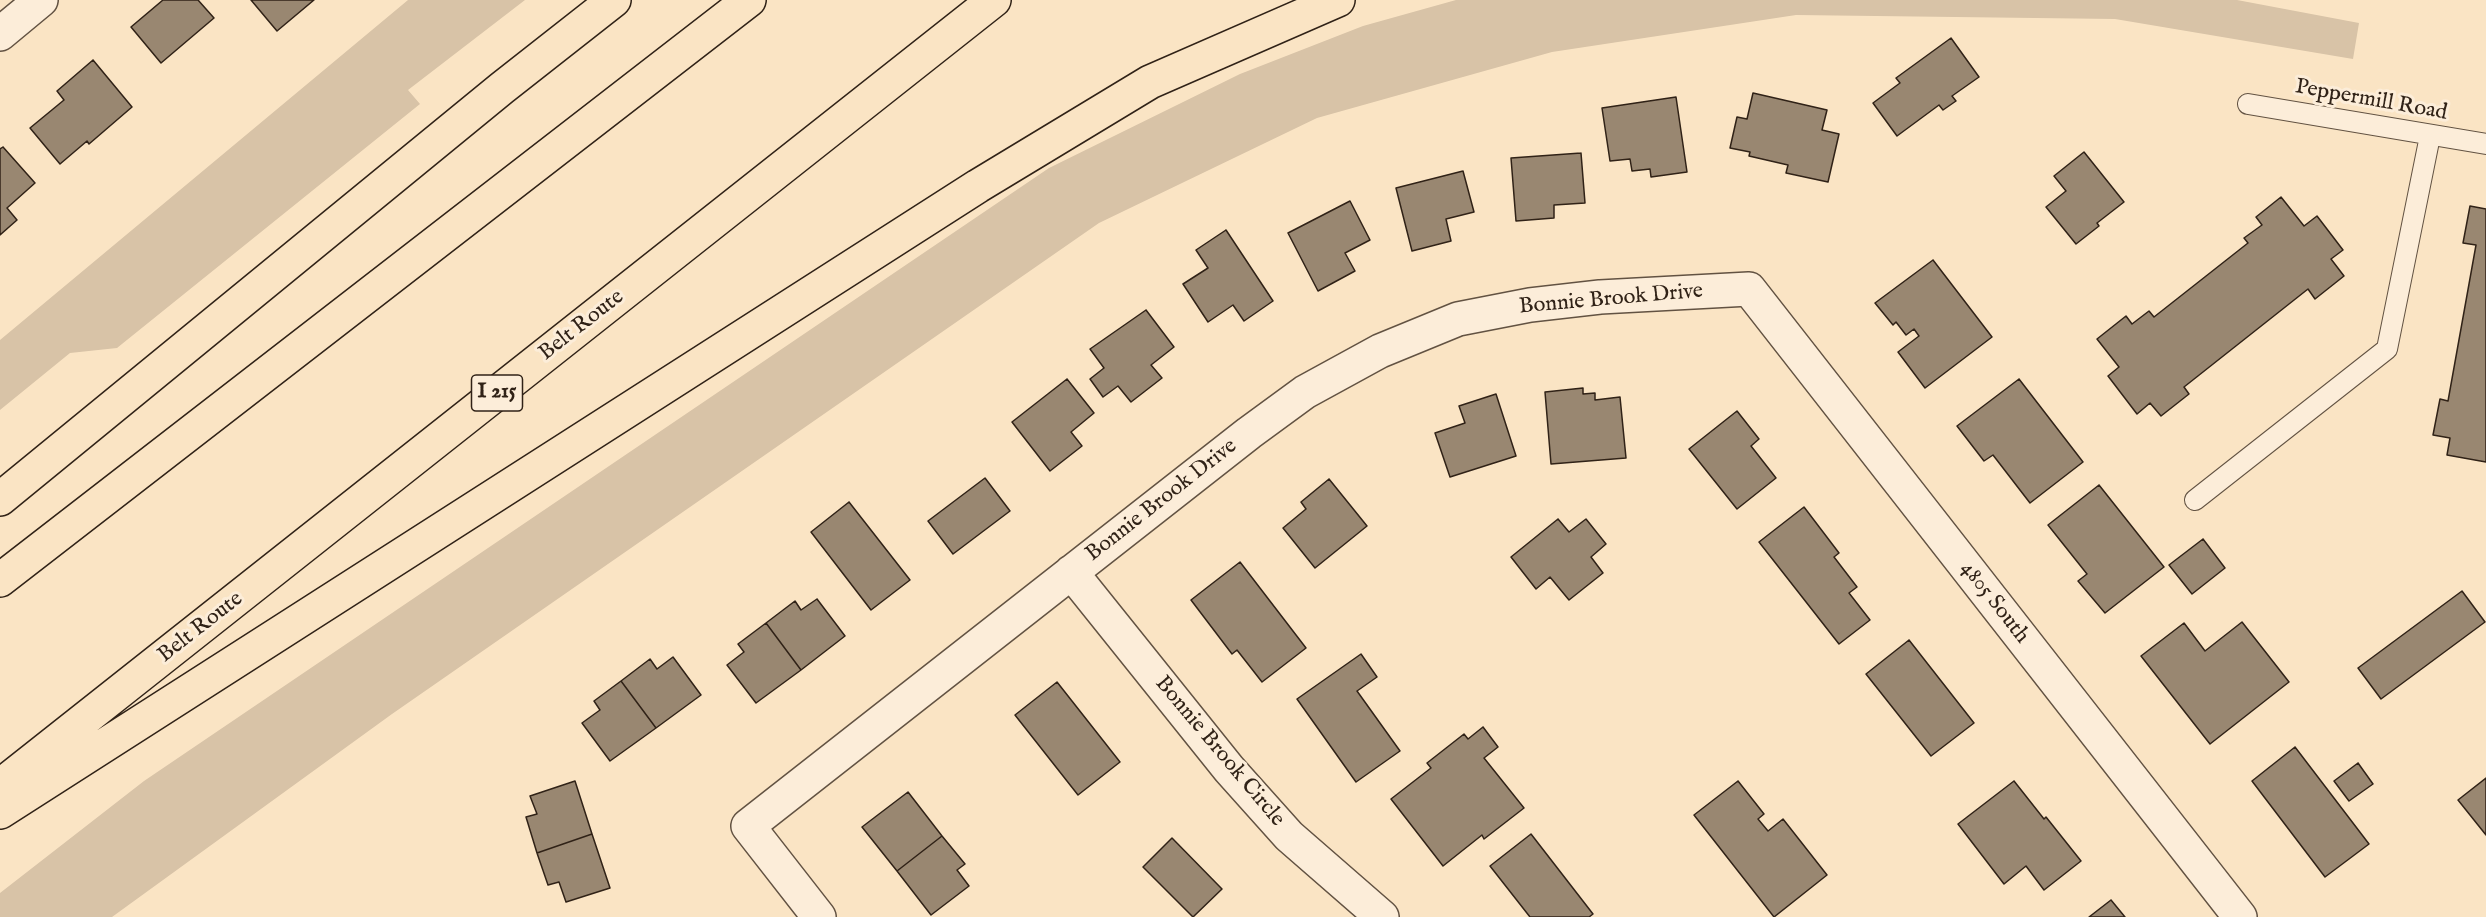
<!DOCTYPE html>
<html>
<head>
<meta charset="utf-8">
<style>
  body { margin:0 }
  canvas { display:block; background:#fae4c4 }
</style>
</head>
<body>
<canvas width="2486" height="917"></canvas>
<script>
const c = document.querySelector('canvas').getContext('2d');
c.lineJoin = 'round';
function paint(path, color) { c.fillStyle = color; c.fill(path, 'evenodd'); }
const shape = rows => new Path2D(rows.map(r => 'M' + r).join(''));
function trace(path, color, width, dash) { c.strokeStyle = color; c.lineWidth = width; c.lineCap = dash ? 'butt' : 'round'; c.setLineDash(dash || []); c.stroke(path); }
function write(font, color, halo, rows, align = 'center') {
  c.font = font + ' "IM FELL English",serif'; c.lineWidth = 6; c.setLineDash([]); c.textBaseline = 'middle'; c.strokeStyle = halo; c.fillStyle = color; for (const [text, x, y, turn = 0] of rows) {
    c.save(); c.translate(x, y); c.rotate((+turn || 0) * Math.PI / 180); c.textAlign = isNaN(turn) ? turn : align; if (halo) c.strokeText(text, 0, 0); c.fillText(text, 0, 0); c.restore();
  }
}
const green = shape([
  [408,0,525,0,408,90,420,104,117,348,70,353,0,410,0,340],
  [1456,0,2237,0,2359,23,2353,59,2115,19,1796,15,1552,52,1317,118,1099,223,392,714,112,917,0,917,0,893,144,781,1049,168,1240,74,1363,26]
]);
const building = shape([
  [163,0,198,0,214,18,161,63,131,27,163,0],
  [251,0,314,0,277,31,251,0],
  [1951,38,1979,77,1952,96,1956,101,1943,110,1939,105,1897,136,1873,103,1900,83,1896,78,1951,38],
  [93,60,132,107,89,144,87,141,60,164,30,128,64,100,57,91,93,60],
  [1753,93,1827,110,1822,130,1839,134,1828,182,1786,173,1788,165,1749,156,1750,152,1730,148,1737,117,1747,119,1753,93],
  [1676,97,1687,172,1651,177,1650,169,1632,171,1630,159,1610,161,1602,108,1676,97],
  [3,147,35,183,7,208,17,220,0,235,0,149,3,147],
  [2084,152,2124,202,2097,223,2099,226,2076,244,2046,207,2066,191,2054,176,2084,152],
  [1581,153,1585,203,1554,205,1554,218,1516,221,1511,158,1581,153],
  [1463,171,1474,212,1446,219,1451,241,1412,251,1396,188,1463,171],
  [2281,197,2304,226,2317,216,2343,250,2331,259,2344,276,2315,299,2308,289,2184,387,2189,394,2161,416,2150,403,2137,414,2108,376,2119,367,2097,339,2126,316,2132,324,2149,311,2154,317,2248,243,2244,238,2262,225,2256,217,2281,197],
  [1350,201,1370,240,1345,253,1355,271,1318,291,1288,233,1350,201],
  [2470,206,2486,209,2486,462,2447,455,2450,438,2433,435,2440,399,2448,401,2476,245,2463,243,2470,206],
  [1226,230,1273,301,1244,321,1233,305,1208,322,1183,284,1208,268,1196,250,1226,230],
  [1933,260,1992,337,1925,388,1898,352,1919,336,1914,329,1906,335,1896,322,1893,325,1875,303,1933,260],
  [1146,310,1174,347,1151,365,1162,378,1131,402,1118,386,1103,397,1090,379,1104,368,1090,349,1146,310],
  [1067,379,1094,413,1071,432,1082,446,1050,471,1012,422,1067,379],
  [2019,379,2083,462,2030,503,1993,455,1984,461,1957,426,2019,379],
  [1583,388,1583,394,1595,393,1595,400,1620,397,1626,458,1551,464,1545,392,1583,388],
  [1496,394,1516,456,1450,477,1435,433,1465,423,1459,406,1496,394],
  [1737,411,1759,439,1751,446,1776,478,1737,509,1689,449,1737,411],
  [985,478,1010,511,953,554,928,521,985,478],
  [1329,479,1367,526,1315,568,1283,528,1306,509,1301,502,1329,479],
  [2099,485,2164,567,2105,613,2078,581,2087,574,2048,525,2099,485],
  [849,502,910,580,871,610,811,532,849,502],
  [1804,507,1839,553,1834,557,1857,587,1849,593,1870,620,1839,644,1759,542,1804,507],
  [1558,519,1569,532,1586,519,1606,544,1591,557,1603,573,1569,600,1550,577,1536,589,1511,557,1558,519],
  [2203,539,2225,568,2192,594,2169,565,2203,539],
  [1240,562,1306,648,1262,682,1237,650,1232,654,1191,600,1240,562],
  [2462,591,2485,622,2381,699,2358,668,2462,591],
  [817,599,845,636,801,670,766,623,795,601,801,610,817,599],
  [2242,622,2289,682,2210,744,2141,656,2184,623,2205,651,2242,622],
  [766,623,801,670,756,703,727,665,744,652,738,644,766,623],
  [1909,640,1974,723,1931,756,1866,674,1909,640],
  [1361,654,1377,677,1357,691,1400,751,1356,782,1297,699,1361,654],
  [673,657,701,695,656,728,621,681,650,659,657,669,673,657],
  [621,681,656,728,610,761,582,723,600,710,594,701,621,681],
  [1057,682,1120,762,1078,795,1015,715,1057,682],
  [1483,727,1498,747,1484,758,1524,808,1484,839,1482,835,1443,866,1391,799,1431,768,1427,763,1464,734,1468,739,1483,727],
  [2295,747,2369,844,2325,877,2252,781,2295,747],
  [2358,763,2373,784,2349,801,2334,781,2358,763],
  [2486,778,2486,835,2458,800,2486,778],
  [575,781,592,834,537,853,526,817,537,814,530,796,575,781],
  [1738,781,1764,814,1758,819,1768,831,1783,819,1827,875,1774,917,1694,815,1738,781],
  [2014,781,2044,819,2046,817,2081,861,2044,890,2026,866,2004,884,1958,824,2014,781],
  [908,792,942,836,897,871,862,827,908,792],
  [592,834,610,888,566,902,559,882,548,885,537,853,592,834],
  [1531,834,1593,914,1589,917,1530,917,1490,866,1531,834],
  [942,836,965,864,957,870,969,886,931,915,897,871,942,836],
  [1172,838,1222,889,1193,917,1143,867,1172,838],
  [2111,900,2125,917,2089,917,2111,900]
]);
const service = shape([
  [2248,104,2486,144],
  [2195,500,2387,349,2430,136]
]);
const minor = shape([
  [0,34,41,0],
  [1071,572,1229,769,1289,836,1382,917],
  [819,917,748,826,1249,433,1305,392,1380,351,1458,319,1530,305,1600,297,1749,289,2240,917]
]);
const motorway = shape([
  [0,499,502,88,614,0],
  [0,580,749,0],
  [0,786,994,0],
  [0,812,978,186,1150,82,1338,0]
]);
const shields = [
  [497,393,51]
];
const shieldNames = [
  ["I 215",497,393]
];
const streetNames = [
  ["Peppermill Road",2371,101,10],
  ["Bonnie Brook Drive",1611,300,-5],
  ["Belt Route",582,326,-38],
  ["Bonnie Brook Drive",1162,501,-38],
  ["4805 South",1994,603,52],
  ["Belt Route",201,628,-38],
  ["Bonnie Brook Circle",1219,752,50]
];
paint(green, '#d8c3a7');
paint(building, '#998771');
trace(building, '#302217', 1.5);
trace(service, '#625242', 22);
trace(minor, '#625242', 36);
trace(motorway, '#302217', 36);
trace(service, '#fcedd9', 20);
trace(minor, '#fcedd9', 33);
trace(motorway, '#fae4c4', 33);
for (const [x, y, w] of shields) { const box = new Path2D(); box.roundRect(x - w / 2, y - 18, w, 36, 4.5); c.fillStyle = '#fcedd9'; c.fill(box); trace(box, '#302217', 1.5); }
write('bold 21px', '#302217', null, shieldNames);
write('22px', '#302217', '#fcedd9', streetNames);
</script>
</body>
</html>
